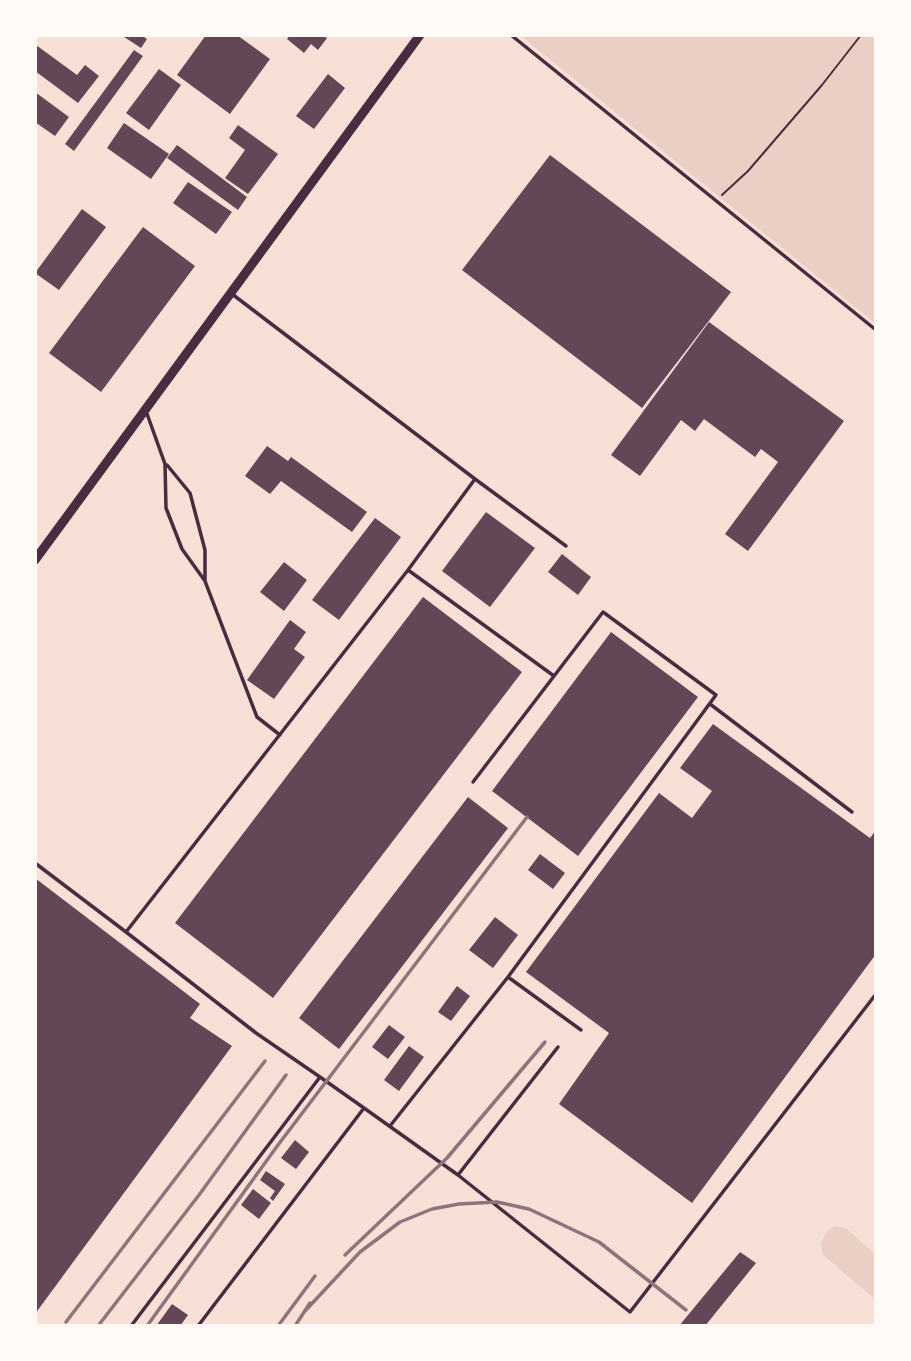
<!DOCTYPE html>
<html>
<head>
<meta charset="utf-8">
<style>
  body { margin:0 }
  #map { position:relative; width:911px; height:1361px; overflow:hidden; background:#f7e1d7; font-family:Ubuntu,sans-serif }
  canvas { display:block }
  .frame { position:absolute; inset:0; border:37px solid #fffaf5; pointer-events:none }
</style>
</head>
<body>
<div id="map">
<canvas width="911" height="1361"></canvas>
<div class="frame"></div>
</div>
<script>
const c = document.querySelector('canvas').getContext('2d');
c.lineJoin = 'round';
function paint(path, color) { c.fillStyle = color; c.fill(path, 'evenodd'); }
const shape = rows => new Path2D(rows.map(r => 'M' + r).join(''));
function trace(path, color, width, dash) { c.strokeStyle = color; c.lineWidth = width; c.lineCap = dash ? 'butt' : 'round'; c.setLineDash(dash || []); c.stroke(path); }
const green = shape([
  [520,35,876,35,876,324],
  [835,1226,847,1229,876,1255,876,1300,823,1255,821,1243,827,1231]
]);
const building = shape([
  [121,35,141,35,147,39,141,48],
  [206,35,237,35,270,59,230,114,177,75],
  [290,35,323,35,327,38,318,50,311,44,304,53,287,39],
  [36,45,77,75,85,65,99,76,78,103,35,71],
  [134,50,143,56,74,151,65,144],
  [159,69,181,85,149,130,126,113],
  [328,74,345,88,314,129,296,116],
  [35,92,69,117,55,136,35,122],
  [124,123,169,154,151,179,107,148],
  [238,125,278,154,248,194,225,178,245,150,229,138],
  [177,145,247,197,238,210,167,158],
  [550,155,731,292,642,408,462,270],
  [188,182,232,212,216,234,173,203],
  [82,209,106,227,59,290,35,273],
  [143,227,195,266,101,392,49,353],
  [709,322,844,421,748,551,725,534,778,462,761,449,755,457,704,419,695,431,681,420,640,476,611,455],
  [267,446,288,461,291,457,367,512,352,532,281,481,270,494,245,476],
  [486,512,535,548,490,607,442,571],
  [375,518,401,537,339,620,312,600],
  [562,554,591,577,578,595,548,572],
  [284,562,307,580,284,611,260,592],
  [423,597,522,672,273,998,175,923],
  [290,620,306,632,294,649,305,657,274,699,247,680],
  [611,632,698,697,578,856,492,791],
  [713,724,870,838,876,830,876,954,692,1203,559,1104,609,1033,526,972,659,793,692,818,712,791,680,768],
  [468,797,508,828,339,1049,299,1018],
  [540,854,565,873,553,889,528,870],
  [35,878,200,1004,190,1018,232,1046,35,1314],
  [495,917,518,935,493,968,469,950],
  [457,986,470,996,451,1021,438,1012],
  [389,1025,405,1037,388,1059,372,1047],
  [409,1046,424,1057,399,1091,384,1080],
  [295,1140,309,1152,296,1169,281,1158],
  [266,1171,285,1184,273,1201,270,1198,275,1191,260,1180],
  [253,1189,271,1203,259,1219,241,1205],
  [740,1252,756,1263,705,1326,679,1326],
  [172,1304,188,1315,180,1326,156,1326]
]);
const path = shape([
  [722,195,748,171,822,85,861,35]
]);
const service = shape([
  [511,35,876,330],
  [232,294,475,479],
  [146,411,165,464,166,508,182,549,205,581,257,717,280,735],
  [167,465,190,493,205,550,205,580],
  [554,676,408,570,475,479,566,546],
  [710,704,852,812],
  [473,782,603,612,716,695,508,977],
  [35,863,126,932],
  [558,1047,458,1175,630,1312,876,994],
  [320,1077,256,1033,126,932,408,570],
  [390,1126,508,977,581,1030],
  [131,1326,320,1077,364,1108],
  [198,1326,364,1108,458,1175]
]);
const tertiary = shape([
  [35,560,420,35]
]);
const rail = shape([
  [345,1255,447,1158,545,1042],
  [305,1311,360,1252,400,1222,432,1209,459,1204,497,1202,529,1209,599,1242,686,1310],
  [66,1322,265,1061],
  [98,1326,199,1195,286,1075],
  [147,1326,278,1145,527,817],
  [278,1326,315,1276],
  [295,1326,310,1303]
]);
paint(green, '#ebcfc5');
paint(building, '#644757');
trace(path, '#4a2c40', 2);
trace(service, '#4a2c40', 3.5);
trace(tertiary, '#4a2c40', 9);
trace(rail, '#8f747c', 3.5);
</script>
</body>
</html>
